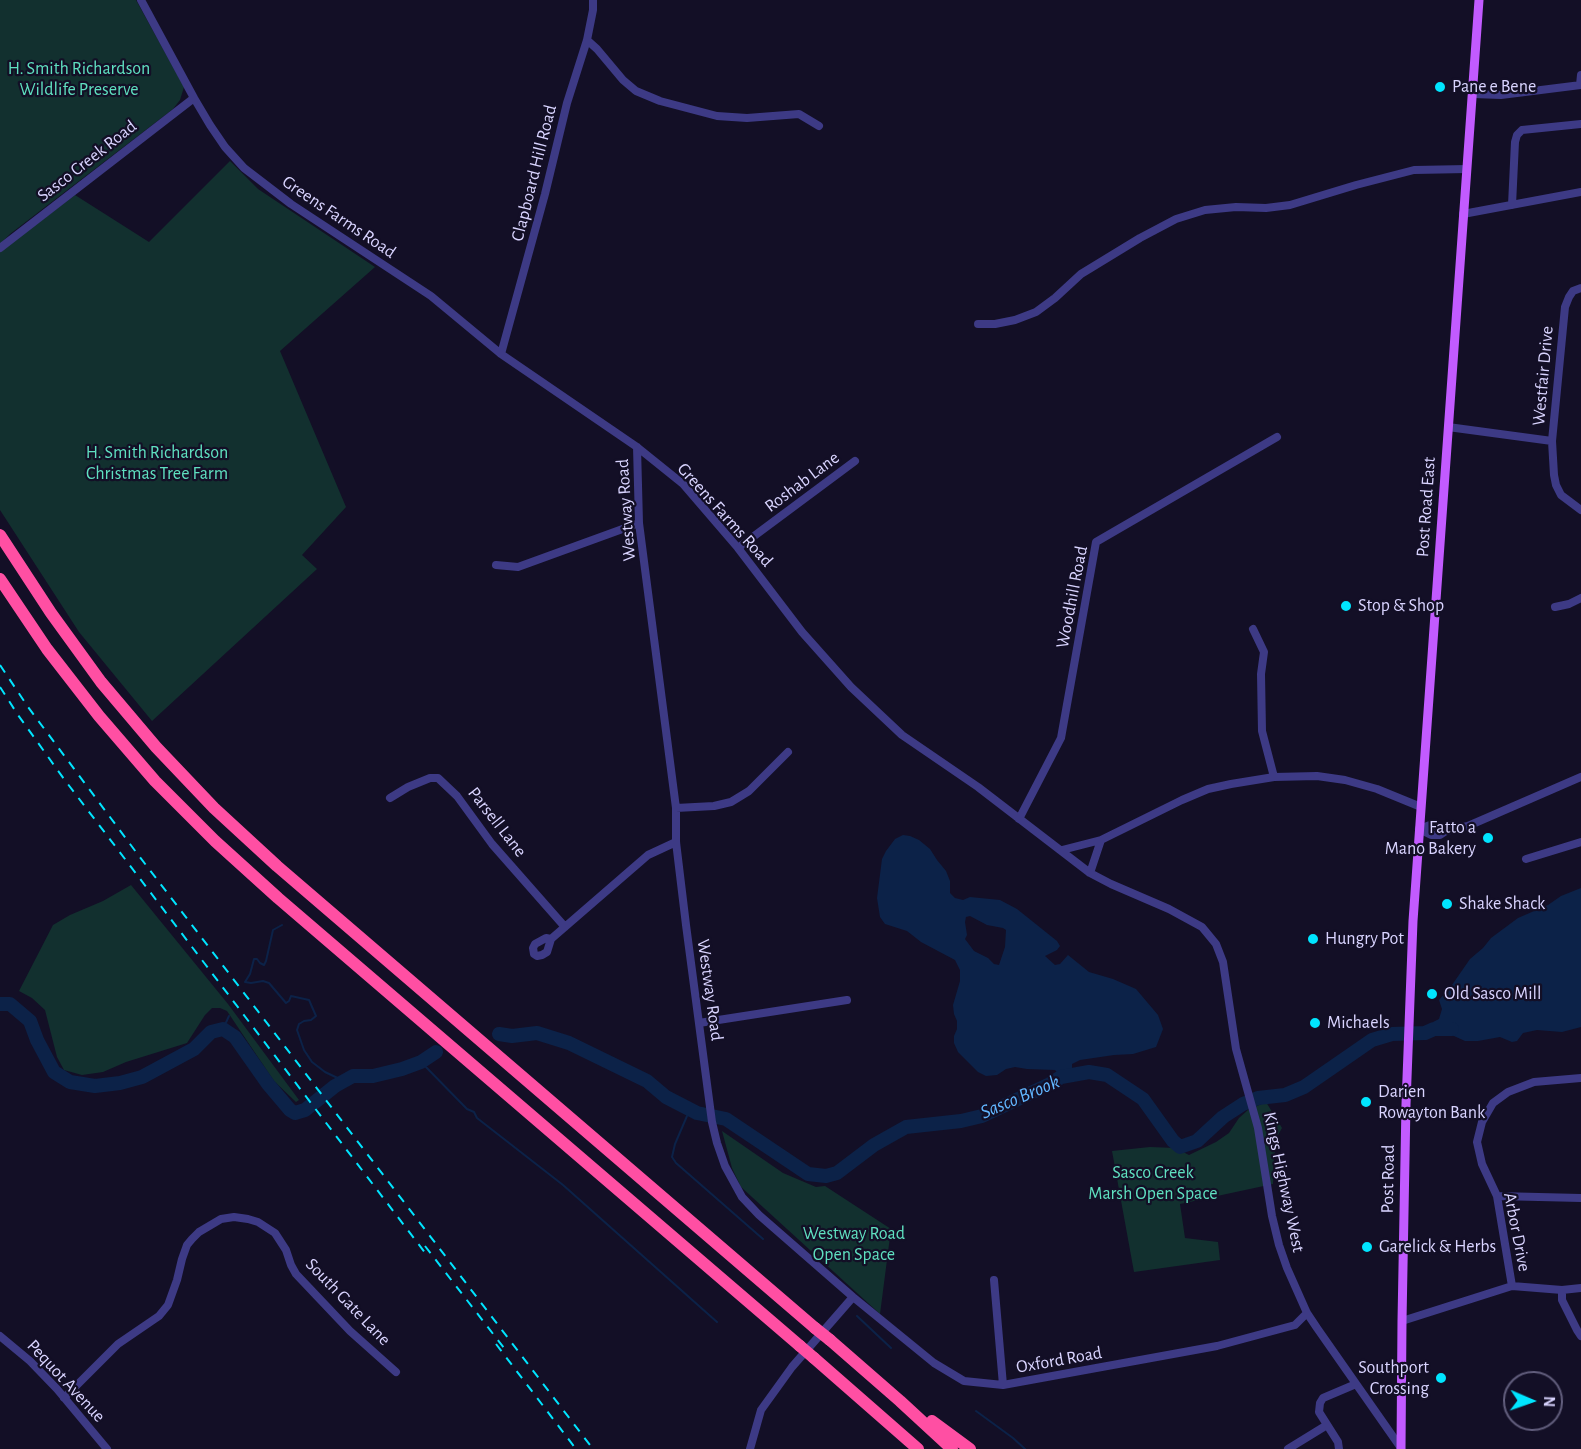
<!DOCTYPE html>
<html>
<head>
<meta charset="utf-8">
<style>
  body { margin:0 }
  #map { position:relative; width:1581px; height:1449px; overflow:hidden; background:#130f26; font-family:"Alegreya Sans",sans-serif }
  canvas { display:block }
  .north { position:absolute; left:1503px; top:1371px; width:60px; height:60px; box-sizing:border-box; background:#130f26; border:2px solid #625e7d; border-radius:50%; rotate:92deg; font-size:16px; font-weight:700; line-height:24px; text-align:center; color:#d9d4ff }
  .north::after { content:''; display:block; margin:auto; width:21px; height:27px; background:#00e5ff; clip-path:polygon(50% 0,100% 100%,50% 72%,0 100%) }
</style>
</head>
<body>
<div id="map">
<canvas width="1581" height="1449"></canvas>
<div class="north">N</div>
</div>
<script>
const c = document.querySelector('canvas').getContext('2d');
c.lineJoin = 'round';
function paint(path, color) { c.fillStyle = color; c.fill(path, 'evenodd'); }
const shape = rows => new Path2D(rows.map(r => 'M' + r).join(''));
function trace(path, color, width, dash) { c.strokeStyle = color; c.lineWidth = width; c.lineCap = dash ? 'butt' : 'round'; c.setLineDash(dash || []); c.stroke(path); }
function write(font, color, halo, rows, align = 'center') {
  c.font = font + ' "Alegreya Sans",sans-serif'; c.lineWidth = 4.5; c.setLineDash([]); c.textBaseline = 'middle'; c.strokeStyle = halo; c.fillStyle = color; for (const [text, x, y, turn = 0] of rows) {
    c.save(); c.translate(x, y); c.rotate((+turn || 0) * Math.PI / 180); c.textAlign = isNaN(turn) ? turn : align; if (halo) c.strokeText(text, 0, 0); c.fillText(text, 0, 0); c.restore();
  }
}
const green = shape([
  [0,0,136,0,184,87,180,100,173,109,10,234,0,244],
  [230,161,258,189,375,267,280,351,346,507,302,555,317,569,152,721,79,632,0,510,0,252,75,195,149,242],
  [131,885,228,1004,299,1100,296,1102,274,1081,227,1011,220,1008,212,1008,205,1015,187,1043,126,1062,103,1072,82,1075,64,1070,57,1057,45,1010,32,998,19,991,53,925,70,915,103,901],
  [1266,1102,1282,1128,1278,1135,1274,1157,1273,1184,1180,1204,1185,1238,1218,1242,1220,1260,1134,1272,1112,1151,1150,1147,1175,1148,1189,1155,1216,1142,1229,1133,1239,1118,1248,1110],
  [722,1131,783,1173,816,1187,825,1186,891,1229,880,1314,741,1187,732,1168]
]);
const water = shape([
  [903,835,910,836,919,840,930,849,937,860,946,871,950,881,950,893,955,898,963,900,970,897,1000,900,1017,909,1057,941,1060,946,1057,950,1045,956,1055,965,1060,964,1068,955,1089,972,1113,979,1136,989,1158,1015,1163,1029,1156,1047,1133,1054,1114,1055,1080,1060,1072,1064,1072,1069,1058,1073,1055,1070,1027,1069,1015,1067,1006,1069,997,1075,986,1076,978,1072,958,1052,954,1043,954,1036,957,1029,957,1021,954,1014,953,1005,960,981,960,970,955,960,921,942,907,931,885,924,880,917,877,898,882,859,886,851,895,839],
  [970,916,987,925,1003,928,1006,930,1005,947,999,965,994,964,988,958,974,951,965,939,967,935,965,922,966,917],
  [1581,888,1581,1027,1562,1032,1537,1030,1523,1033,1517,1041,1512,1042,1500,1037,1478,1041,1465,1041,1454,1036,1437,1032,1434,1029,1433,1022,1439,1019,1442,1009,1439,1000,1452,985,1470,959,1483,948,1491,938,1518,918,1548,905,1561,896]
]);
const stream = shape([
  [282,925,273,930,266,961,264,965,260,963,257,959,254,959,250,974,245,982,251,983,263,981,269,983,286,1003,289,1001,291,996,309,1000,316,1016,311,1020,304,1021,299,1024,297,1030,304,1050,312,1062,325,1072,344,1081],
  [223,1029,229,1016],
  [421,1062,467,1109,474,1112,477,1118,563,1185,717,1322],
  [690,1109,675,1144,672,1157,676,1163,763,1239],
  [857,1316,891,1348],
  [976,1411,1013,1438,1025,1449]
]);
const river = shape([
  [0,1004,10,1004,30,1021,37,1040,54,1072,70,1082,95,1086,120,1083,142,1077,194,1049,211,1032,223,1029,235,1037,268,1084,290,1110,295,1113,305,1110,335,1086,353,1076,373,1076,402,1069,421,1062,436,1052],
  [499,1034,512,1036,537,1033,569,1043,647,1081,666,1097,697,1113,726,1119,808,1174,826,1176,837,1173,874,1145,906,1127,961,1121,982,1116,1050,1084,1061,1077,1089,1072,1107,1075,1143,1099,1173,1141,1180,1147,1197,1141,1223,1117,1243,1104,1258,1098,1285,1095,1304,1087,1372,1040,1392,1034,1425,1033,1434,1029,1452,1029]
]);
const minor = shape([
  [141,0,194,98,210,125,225,147,244,168,291,204,431,296,501,354,637,447,683,484,738,548,802,632,851,687,902,735,978,787,1090,873,1111,884,1169,909,1202,927,1216,944,1223,962,1236,1049,1258,1128,1272,1216,1279,1245,1287,1268,1307,1313,1317,1328,1401,1448],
  [587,40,597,49,623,80,636,91,660,101,717,116,747,118,799,114,819,126],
  [1580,85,1581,75],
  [1473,94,1501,95,1581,85],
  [1512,205,1515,142,1517,135,1522,130,1581,124],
  [1463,214,1581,192],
  [0,248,194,98],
  [1581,288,1573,291,1569,297,1565,307,1552,441,1554,475,1556,485,1561,495,1581,510],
  [978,324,995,324,1015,320,1036,312,1055,298,1081,274,1140,238,1176,219,1205,210,1236,207,1266,208,1290,205,1356,185,1414,170,1467,169],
  [501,354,545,194,567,103,587,40,593,10,593,0],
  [1448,427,1552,441],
  [637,447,639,523,676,808,676,842,686,925,712,1122,717,1143,725,1166,742,1197,759,1215,853,1297,934,1363,964,1381,1003,1385,1217,1346,1295,1325,1307,1313],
  [738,548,855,461],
  [496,565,518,567,639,523],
  [1555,607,1569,604,1581,598],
  [1253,629,1264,652,1261,674,1262,731,1274,777],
  [390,798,408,787,430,778,438,778,457,796,492,844,565,927],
  [676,808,714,806,731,802,749,791,788,752],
  [1019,819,1061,738,1096,542,1277,437],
  [1419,829,1431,835,1440,835,1446,831,1468,826,1581,777],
  [1419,829,1430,825,1440,827,1446,831],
  [1062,850,1101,840,1182,800,1208,789,1231,784,1274,777,1317,776,1345,780,1377,789,1421,807],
  [1526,859,1581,842],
  [1090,873,1101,840],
  [551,939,546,938,535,944,533,948,534,954,537,956,542,955,547,952,551,939,648,855,676,842],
  [699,1023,847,1000],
  [1497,1196,1581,1198],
  [994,1280,1003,1385],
  [1512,1286,1497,1196,1482,1164,1477,1142,1482,1122,1493,1103,1508,1092,1534,1082,1581,1078],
  [1562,1290,1562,1300,1577,1330,1581,1336],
  [1402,1321,1512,1286,1562,1290,1581,1288],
  [0,1336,30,1361,57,1389,107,1449],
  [64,1398,118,1344,159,1316,168,1305,177,1280,182,1259,187,1245,192,1239,199,1232,221,1219,234,1217,248,1219,258,1222,275,1233,286,1250,291,1265,296,1274,350,1331,396,1372],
  [750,1449,761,1410,792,1367,853,1297],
  [1288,1449,1327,1425],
  [1339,1449,1338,1442,1319,1412,1320,1403,1323,1398,1356,1384]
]);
const major = shape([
  [1401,1449,1402,1321,1406,1104,1413,921,1479,0]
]);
const highway = shape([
  [0,535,51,613,101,682,156,747,214,808,277,866,815,1328],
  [0,579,47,649,99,716,155,781,215,841,278,898,800,1346],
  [830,1340,900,1401,952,1449],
  [814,1358,918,1449],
  [932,1421,970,1449]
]);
const rail = shape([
  [0,665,28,707,136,852,593,1449],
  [0,687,18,715,64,779,426,1254],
  [425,1246,504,1348],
  [496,1344,576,1449]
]);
const highwayBridge = shape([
  [815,1328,830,1340],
  [800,1346,814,1358]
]);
const markers = [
  [1440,87,6,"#00e5ff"],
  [1346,606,6,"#00e5ff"],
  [1488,838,6,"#00e5ff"],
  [1447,904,6,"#00e5ff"],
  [1313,939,6,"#00e5ff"],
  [1432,994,6,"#00e5ff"],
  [1315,1023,6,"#00e5ff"],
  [1366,1102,6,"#00e5ff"],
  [1367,1247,6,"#00e5ff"],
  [1441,1378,6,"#00e5ff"]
];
const parkNames = [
  ["H. Smith Richardson",79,69],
  ["Wildlife Preserve",79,90],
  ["H. Smith Richardson",157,453],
  ["Christmas Tree Farm",157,474],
  ["Sasco Creek",1153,1173],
  ["Marsh Open Space",1153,1194],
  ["Westway Road",854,1234],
  ["Open Space",854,1255]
];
const poiNames = [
  ["Pane e Bene",1452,87],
  ["Stop & Shop",1358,606],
  ["Fatto a",1476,828,"right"],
  ["Mano Bakery",1476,849,"right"],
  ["Shake Shack",1459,904],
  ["Hungry Pot",1325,939],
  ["Old Sasco Mill",1444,994],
  ["Michaels",1327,1023],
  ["Darien",1378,1092],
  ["Rowayton Bank",1378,1113],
  ["Garelick & Herbs",1379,1247],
  ["Southport",1429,1368,"right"],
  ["Crossing",1429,1389,"right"]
];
const streetNames = [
  ["Sasco Creek Road",87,161,-38],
  ["Clapboard Hill Road",534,173,-76],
  ["Greens Farms Road",339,217,34],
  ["Westfair Drive",1543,376,-85],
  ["Roshab Lane",802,482,-37],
  ["Post Road East",1426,507,-86],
  ["Westway Road",626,510,-94],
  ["Greens Farms Road",725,515,48],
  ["Woodhill Road",1072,597,-79],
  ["Parsell Lane",497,822,52],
  ["Westway Road",710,990,82],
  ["Post Road",1388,1179,-89],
  ["Kings Highway West",1284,1182,78],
  ["Arbor Drive",1517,1232,79],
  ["South Gate Lane",348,1302,46],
  ["Oxford Road",1059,1360,-10],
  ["Pequot Avenue",66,1381,47]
];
const waterNames = [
  ["Sasco Brook",1020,1097,-23]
];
paint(green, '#12302f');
paint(water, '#0c2248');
trace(stream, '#0c2248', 2);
trace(river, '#0c2248', 14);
trace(minor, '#3d3a85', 8);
trace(major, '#c25bff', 9);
trace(highway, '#ff4fa3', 12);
trace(rail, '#00e5ff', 2, [9, 8]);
trace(highwayBridge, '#ff4fa3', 12);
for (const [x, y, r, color] of markers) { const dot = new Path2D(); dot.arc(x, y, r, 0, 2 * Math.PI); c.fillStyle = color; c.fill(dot); trace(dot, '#130f26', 2); }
write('18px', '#5fe0c0', '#130f26', parkNames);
write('18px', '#d9d4ff', '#130f26', poiNames, 'left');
write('18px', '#d9d4ff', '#130f26', streetNames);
write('italic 20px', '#62b6ff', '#130f26', waterNames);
</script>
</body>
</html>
